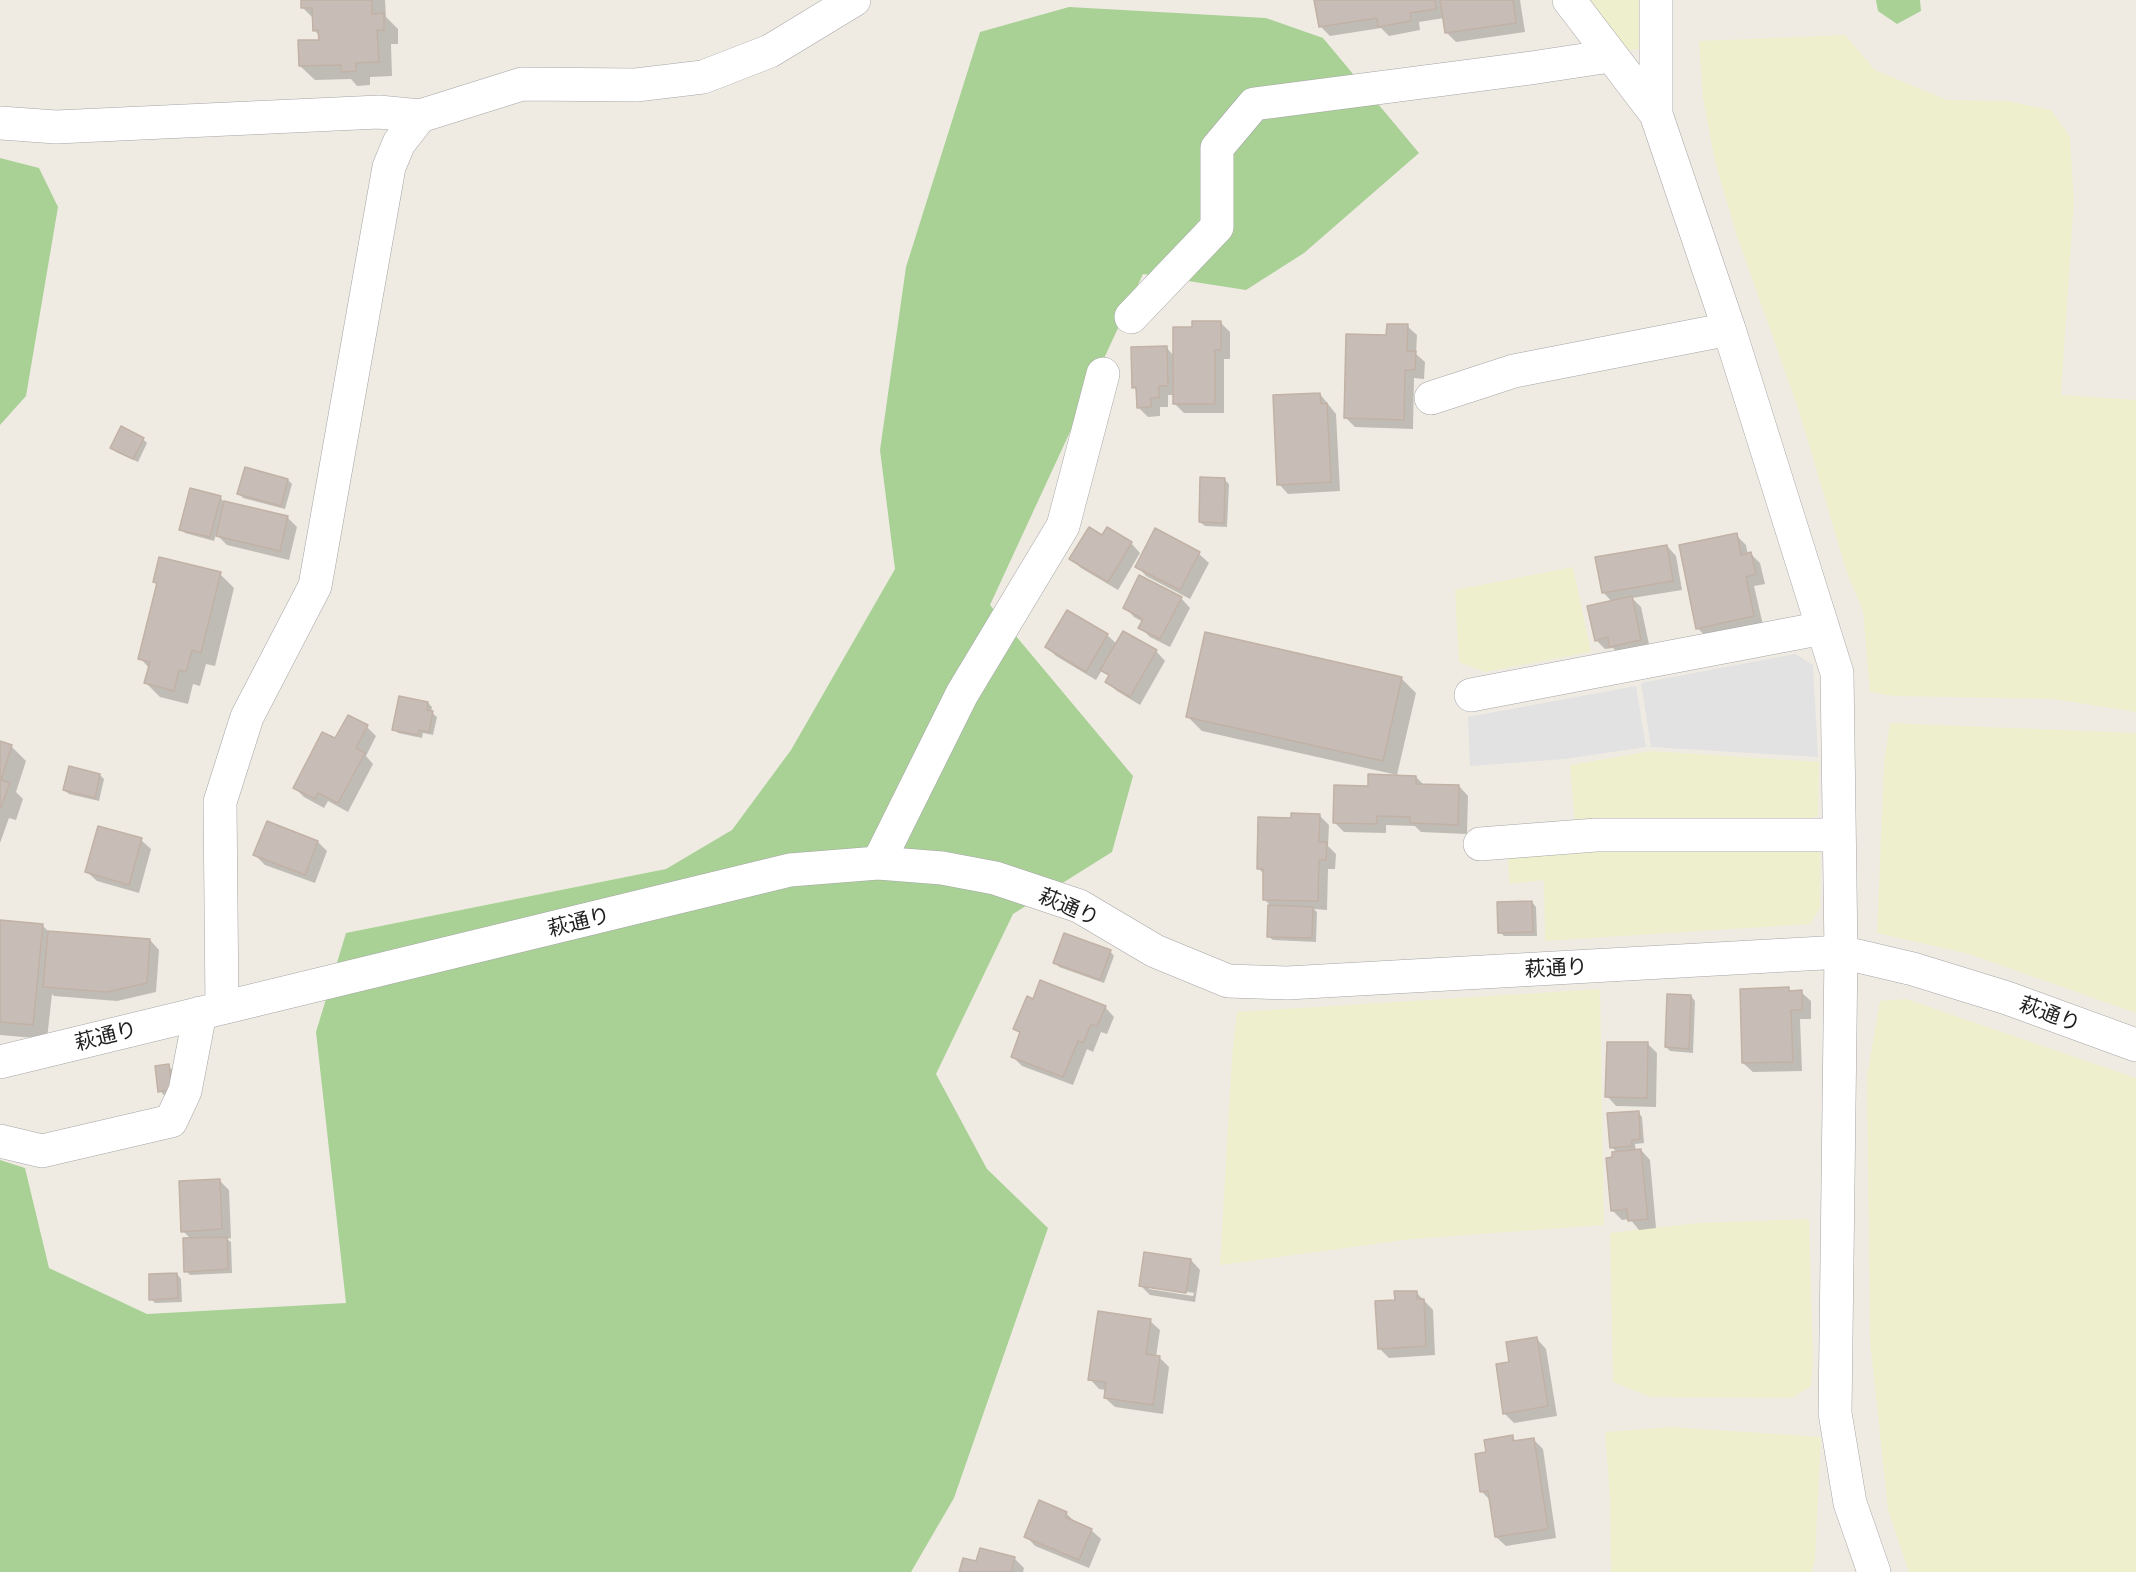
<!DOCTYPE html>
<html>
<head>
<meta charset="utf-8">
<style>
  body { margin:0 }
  canvas { display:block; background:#efebe3 }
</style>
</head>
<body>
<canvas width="2136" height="1572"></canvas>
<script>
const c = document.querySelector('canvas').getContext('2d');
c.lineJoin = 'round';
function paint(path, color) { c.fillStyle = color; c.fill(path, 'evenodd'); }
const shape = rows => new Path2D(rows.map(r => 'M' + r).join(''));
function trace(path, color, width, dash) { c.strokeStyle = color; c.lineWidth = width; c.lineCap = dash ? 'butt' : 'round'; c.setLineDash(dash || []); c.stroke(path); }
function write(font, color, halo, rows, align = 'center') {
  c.font = font + ' Ubuntu,"Noto Sans JP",sans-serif'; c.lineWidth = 4.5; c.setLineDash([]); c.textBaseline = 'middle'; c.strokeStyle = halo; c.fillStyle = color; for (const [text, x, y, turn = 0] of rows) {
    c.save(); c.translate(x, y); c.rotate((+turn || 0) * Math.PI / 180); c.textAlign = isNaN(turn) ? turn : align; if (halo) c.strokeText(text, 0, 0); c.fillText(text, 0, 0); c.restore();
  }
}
const farmland = shape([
  [1590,0,1645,0,1641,49,1628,50],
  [1845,35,1875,70,1947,100,2007,101,2051,110,2070,137,2074,201,2061,395,2136,400,2136,712,2053,699,1894,696,1870,692,1863,611,1847,573,1799,411,1737,236,1715,162,1703,98,1699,41],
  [1573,567,1591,652,1485,672,1459,662,1455,590],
  [1890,723,2136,733,2136,1013,1969,954,1877,933,1884,764],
  [1651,751,1819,762,1818,816,1788,826,1575,826,1570,765],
  [1800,845,1820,849,1820,908,1810,924,1545,941,1544,880,1509,884,1508,859,1517,852],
  [1600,989,1604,1225,1412,1239,1220,1265,1232,1056,1237,1012],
  [1906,999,2136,1078,2136,1572,1909,1572,1888,1510,1870,1341,1867,1077,1880,1001],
  [1809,1219,1813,1361,1811,1386,1792,1398,1650,1397,1613,1382,1610,1233,1698,1223],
  [1670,1427,1821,1437,1815,1559,1812,1572,1611,1572,1610,1497,1605,1432]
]);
const forest = shape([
  [1876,0,1920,0,1921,11,1897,24,1878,11],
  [1069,7,1266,18,1323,38,1419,153,1304,253,1246,290,1143,274,990,605,1133,776,1112,852,1013,914,936,1074,987,1169,1048,1228,954,1498,911,1572,0,1572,0,1160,25,1168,49,1268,147,1314,346,1303,316,1032,346,933,666,869,732,830,791,750,895,569,880,450,906,267,980,32],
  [0,158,39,168,58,207,26,396,0,425]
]);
const parking = shape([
  [1795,654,1813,665,1818,757,1651,747,1641,683],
  [1636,686,1646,747,1565,759,1470,766,1468,717]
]);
const shadow = shape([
  [302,0,385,0,386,17,398,29,398,44,391,44,392,76,370,77,370,85,357,86,351,79,315,80,300,66,321,41,320,36,314,30,314,19,303,8],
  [1316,0,1520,0,1525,32,1456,42,1446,32,1444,18,1419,22,1420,30,1389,36,1381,28,1330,36,1320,26],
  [1220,322,1230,332,1230,359,1224,359,1224,413,1184,413,1175,404,1175,395,1168,395,1168,407,1160,407,1160,416,1148,417,1139,408,1138,392,1133,387,1166,347,1174,356,1194,328],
  [1407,326,1417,335,1416,354,1425,362,1424,379,1414,378,1413,429,1355,427,1346,418],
  [1320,394,1336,414,1340,491,1288,494,1279,484],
  [143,439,147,443,138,462,116,452,112,448],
  [1224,479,1229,484,1227,527,1205,526,1200,522],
  [288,480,292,484,285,509,243,498,239,493],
  [220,497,224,502,287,517,297,527,289,560,227,545,216,534,214,541,185,533,181,529],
  [1155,530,1199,554,1209,563,1190,599,1146,576,1137,566],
  [1736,535,1746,545,1748,555,1751,554,1760,563,1765,584,1754,586,1763,625,1707,637,1697,628],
  [1131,543,1140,553,1118,590,1081,568,1071,559],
  [1667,546,1676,556,1682,590,1632,598,1641,607,1650,649,1620,655,1613,648,1605,649,1596,640,1612,602,1603,592],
  [220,574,234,588,215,666,206,664,200,686,193,684,188,704,160,697,146,683,149,668,140,658,158,585,154,582],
  [1181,598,1190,608,1170,647,1150,637,1140,627,1143,622,1134,617,1125,607],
  [1068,612,1107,635,1117,644,1156,651,1165,661,1140,705,1117,691,1107,682,1110,677,1102,670,1096,680,1056,656,1047,647],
  [1401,678,1416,693,1397,775,1202,731,1187,716],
  [428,703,432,707,431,712,437,717,433,735,423,733,422,738,398,733,394,729],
  [367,727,376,736,366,756,373,764,348,812,328,801,324,808,304,797,295,788,336,740],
  [0,743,11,746,26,761,16,792,23,799,16,820,9,818,0,843],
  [100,775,104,779,99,801,69,794,64,790],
  [1416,777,1424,785,1459,786,1468,796,1467,834,1421,832,1415,826,1386,825,1386,833,1344,832,1334,822,1370,787],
  [1319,815,1329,825,1328,846,1336,854,1335,869,1328,869,1327,910,1314,909,1317,912,1316,942,1273,940,1268,936,1271,906,1264,899,1265,875,1258,868,1292,819],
  [141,840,151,849,139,893,97,881,87,872],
  [318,842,327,851,315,883,265,865,255,855],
  [1532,902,1536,907,1537,936,1504,936,1500,932],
  [0,921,42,925,50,933,150,940,159,950,156,992,117,1001,54,996,52,994,47,1039,0,1035],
  [1110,951,1114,956,1104,983,1059,967,1055,962],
  [1788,989,1792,992,1801,992,1811,1001,1811,1019,1800,1019,1802,1071,1753,1072,1743,1063],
  [1691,996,1695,1001,1693,1053,1670,1051,1666,1047],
  [1033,1000,1105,1007,1114,1017,1107,1034,1101,1032,1093,1052,1087,1049,1073,1085,1022,1066,1012,1056,1021,1034,1015,1029],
  [1648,1044,1657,1053,1656,1107,1616,1106,1607,1096],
  [168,1066,173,1070,176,1093,164,1095,160,1091],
  [1638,1112,1642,1117,1644,1143,1635,1144,1636,1151,1641,1150,1650,1160,1656,1228,1639,1230,1630,1219,1622,1220,1612,1210,1614,1159,1617,1153,1612,1147],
  [219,1180,229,1190,231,1238,227,1239,231,1242,232,1273,190,1275,186,1271,191,1239,183,1231],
  [1191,1260,1200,1270,1195,1302,1150,1295,1141,1286],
  [1149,1286,1194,1293,1193,1296,1149,1289],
  [177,1274,181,1279,182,1302,155,1303,151,1299],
  [1416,1292,1433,1310,1435,1355,1389,1358,1379,1348,1396,1302],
  [1150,1321,1160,1330,1156,1357,1160,1358,1169,1367,1163,1414,1115,1407,1105,1398,1106,1390,1099,1389,1090,1379],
  [1537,1339,1546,1349,1557,1416,1514,1423,1504,1413,1511,1363],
  [1512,1437,1517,1442,1533,1439,1543,1449,1556,1538,1506,1546,1496,1537,1491,1501,1482,1492,1488,1453],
  [1066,1513,1076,1523,1091,1530,1101,1539,1089,1568,1035,1546,1026,1536],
  [1015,1559,1024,1568,1023,1572,960,1572,977,1563]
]);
const building = shape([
  [301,0,372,0,372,14,384,13,384,30,377,30,379,62,356,63,356,71,341,72,341,65,299,66,298,40,319,40,318,30,313,31,312,8,301,8,301,0],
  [1314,0,1435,0,1436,9,1410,13,1411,21,1378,27,1377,18,1319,27,1314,0],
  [1440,0,1513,0,1516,23,1445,33,1440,0],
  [1192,321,1221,321,1221,350,1215,350,1215,404,1173,404,1173,327,1192,327,1192,321],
  [1387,324,1408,324,1407,351,1416,351,1415,370,1405,370,1404,420,1344,418,1346,334,1386,335,1387,324],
  [1167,346,1168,386,1159,386,1159,398,1151,398,1151,407,1137,408,1136,387,1132,388,1131,347,1167,346],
  [1320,393,1321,404,1327,403,1331,482,1277,485,1273,395,1320,393],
  [121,426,144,438,133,459,110,448,121,426],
  [245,467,288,479,281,506,237,494,245,467],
  [1200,477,1225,478,1224,523,1199,522,1200,477],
  [190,488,221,496,210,537,179,530,190,488],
  [224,501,288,516,280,551,216,536,224,501],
  [1089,527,1102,535,1107,527,1132,542,1108,582,1069,559,1089,527],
  [1155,528,1200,552,1180,590,1135,567,1155,528],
  [1737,533,1741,555,1751,552,1756,574,1746,577,1754,616,1696,629,1679,545,1737,533],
  [1667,545,1673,581,1602,593,1595,557,1667,545],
  [159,557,221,572,201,653,192,650,186,672,179,670,174,691,144,683,150,662,138,659,157,583,153,582,159,557],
  [1139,575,1182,597,1160,639,1138,628,1143,619,1123,608,1139,575],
  [1632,596,1641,640,1609,647,1608,637,1595,641,1587,606,1632,596],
  [1067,610,1108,634,1086,672,1045,647,1067,610],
  [1123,631,1157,650,1130,697,1105,682,1109,675,1100,670,1123,631],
  [1205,632,1402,677,1383,761,1186,717,1205,632],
  [399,696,428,702,427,710,433,711,429,732,419,730,418,735,392,730,399,696],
  [348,715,368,725,356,748,365,753,338,803,318,793,315,799,293,788,322,732,335,738,348,715],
  [0,741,12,745,1,780,10,783,1,807,0,807,0,741],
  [69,766,100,774,95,798,63,790,69,766],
  [1368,774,1416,776,1416,784,1459,785,1458,825,1410,823,1410,817,1377,816,1377,824,1333,823,1334,785,1368,786,1368,774],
  [1291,813,1320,814,1319,842,1327,842,1326,860,1319,860,1318,901,1263,900,1263,869,1257,869,1258,817,1291,818,1291,813],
  [267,821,318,841,305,875,253,855,267,821],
  [98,826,142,838,129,885,85,872,98,826],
  [1532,901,1533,932,1498,933,1497,902,1532,901],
  [1268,905,1313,907,1312,938,1267,937,1268,905],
  [0,920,43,924,33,1025,0,1022,0,920],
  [48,931,150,939,147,983,107,992,43,987,48,931],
  [1064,933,1111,950,1100,980,1053,963,1064,933],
  [1040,980,1106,1006,1097,1026,1091,1024,1083,1043,1078,1041,1063,1077,1011,1057,1020,1032,1013,1029,1027,996,1033,999,1040,980],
  [1789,987,1789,991,1802,990,1802,1010,1791,1010,1793,1062,1742,1063,1740,989,1789,987],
  [1667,994,1691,995,1689,1049,1665,1047,1667,994],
  [1607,1042,1648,1042,1647,1098,1605,1097,1607,1042],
  [169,1064,172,1089,158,1092,155,1066,169,1064],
  [1639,1111,1640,1139,1632,1140,1632,1146,1610,1148,1607,1113,1639,1111],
  [1641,1149,1648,1219,1628,1221,1627,1209,1611,1211,1606,1158,1612,1157,1612,1152,1641,1149],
  [220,1179,222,1229,181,1232,179,1181,220,1179],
  [227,1237,228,1269,184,1272,183,1238,227,1237],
  [1144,1252,1191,1259,1186,1293,1139,1286,1144,1252],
  [177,1273,178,1298,149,1300,149,1274,177,1273],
  [1394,1291,1417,1291,1417,1299,1424,1299,1426,1346,1378,1349,1375,1301,1395,1300,1394,1291],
  [1098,1311,1151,1319,1146,1354,1160,1356,1153,1405,1104,1398,1106,1382,1088,1380,1098,1311],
  [1537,1337,1548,1406,1503,1414,1496,1364,1509,1362,1506,1342,1537,1337],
  [1513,1435,1513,1441,1534,1438,1548,1529,1495,1537,1488,1491,1480,1492,1475,1454,1486,1452,1484,1440,1513,1435],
  [1039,1500,1067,1512,1065,1517,1092,1529,1079,1560,1024,1537,1039,1500],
  [980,1548,1015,1557,1011,1572,959,1572,963,1558,976,1561,980,1548]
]);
const minor = shape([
  [1569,0,1656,114,1729,329,1837,673,1841,952,1835,1413,1850,1503,1874,1572],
  [1656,114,1656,0],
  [0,123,56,127,379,112,420,116],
  [1131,317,1217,227,1217,148,1254,104,1531,68,1610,56],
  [1431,398,1514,371,1729,329],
  [1471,695,1823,628],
  [1480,844,1596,835,1839,835],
  [878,863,962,694,1063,526,1103,374],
  [222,1008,220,802,247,717,315,586,389,167,399,143,420,116,522,84,636,85,703,77,770,51,854,0],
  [0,1062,790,870,878,863,942,868,995,878,1079,906,1155,951,1228,981,1287,983,1841,952,1913,969,2007,998,2136,1045],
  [0,1141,42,1151,171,1121,185,1091,200,1013]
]);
const streetNames = [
  ["萩通り",1069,907,23],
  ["萩通り",579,922,-14],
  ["萩通り",1556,968,-3],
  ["萩通り",2050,1014,20],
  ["萩通り",106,1036,-14]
];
paint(farmland, '#eeefcd');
paint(forest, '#a9d196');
paint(parking, '#e2e2e2');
paint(shadow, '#0003');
paint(building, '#c7bdb6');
trace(building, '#c2b1a5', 1.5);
trace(minor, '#a5a5a5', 34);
trace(minor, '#fff', 33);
write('21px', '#1e1e1e', '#fff', streetNames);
</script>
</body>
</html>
